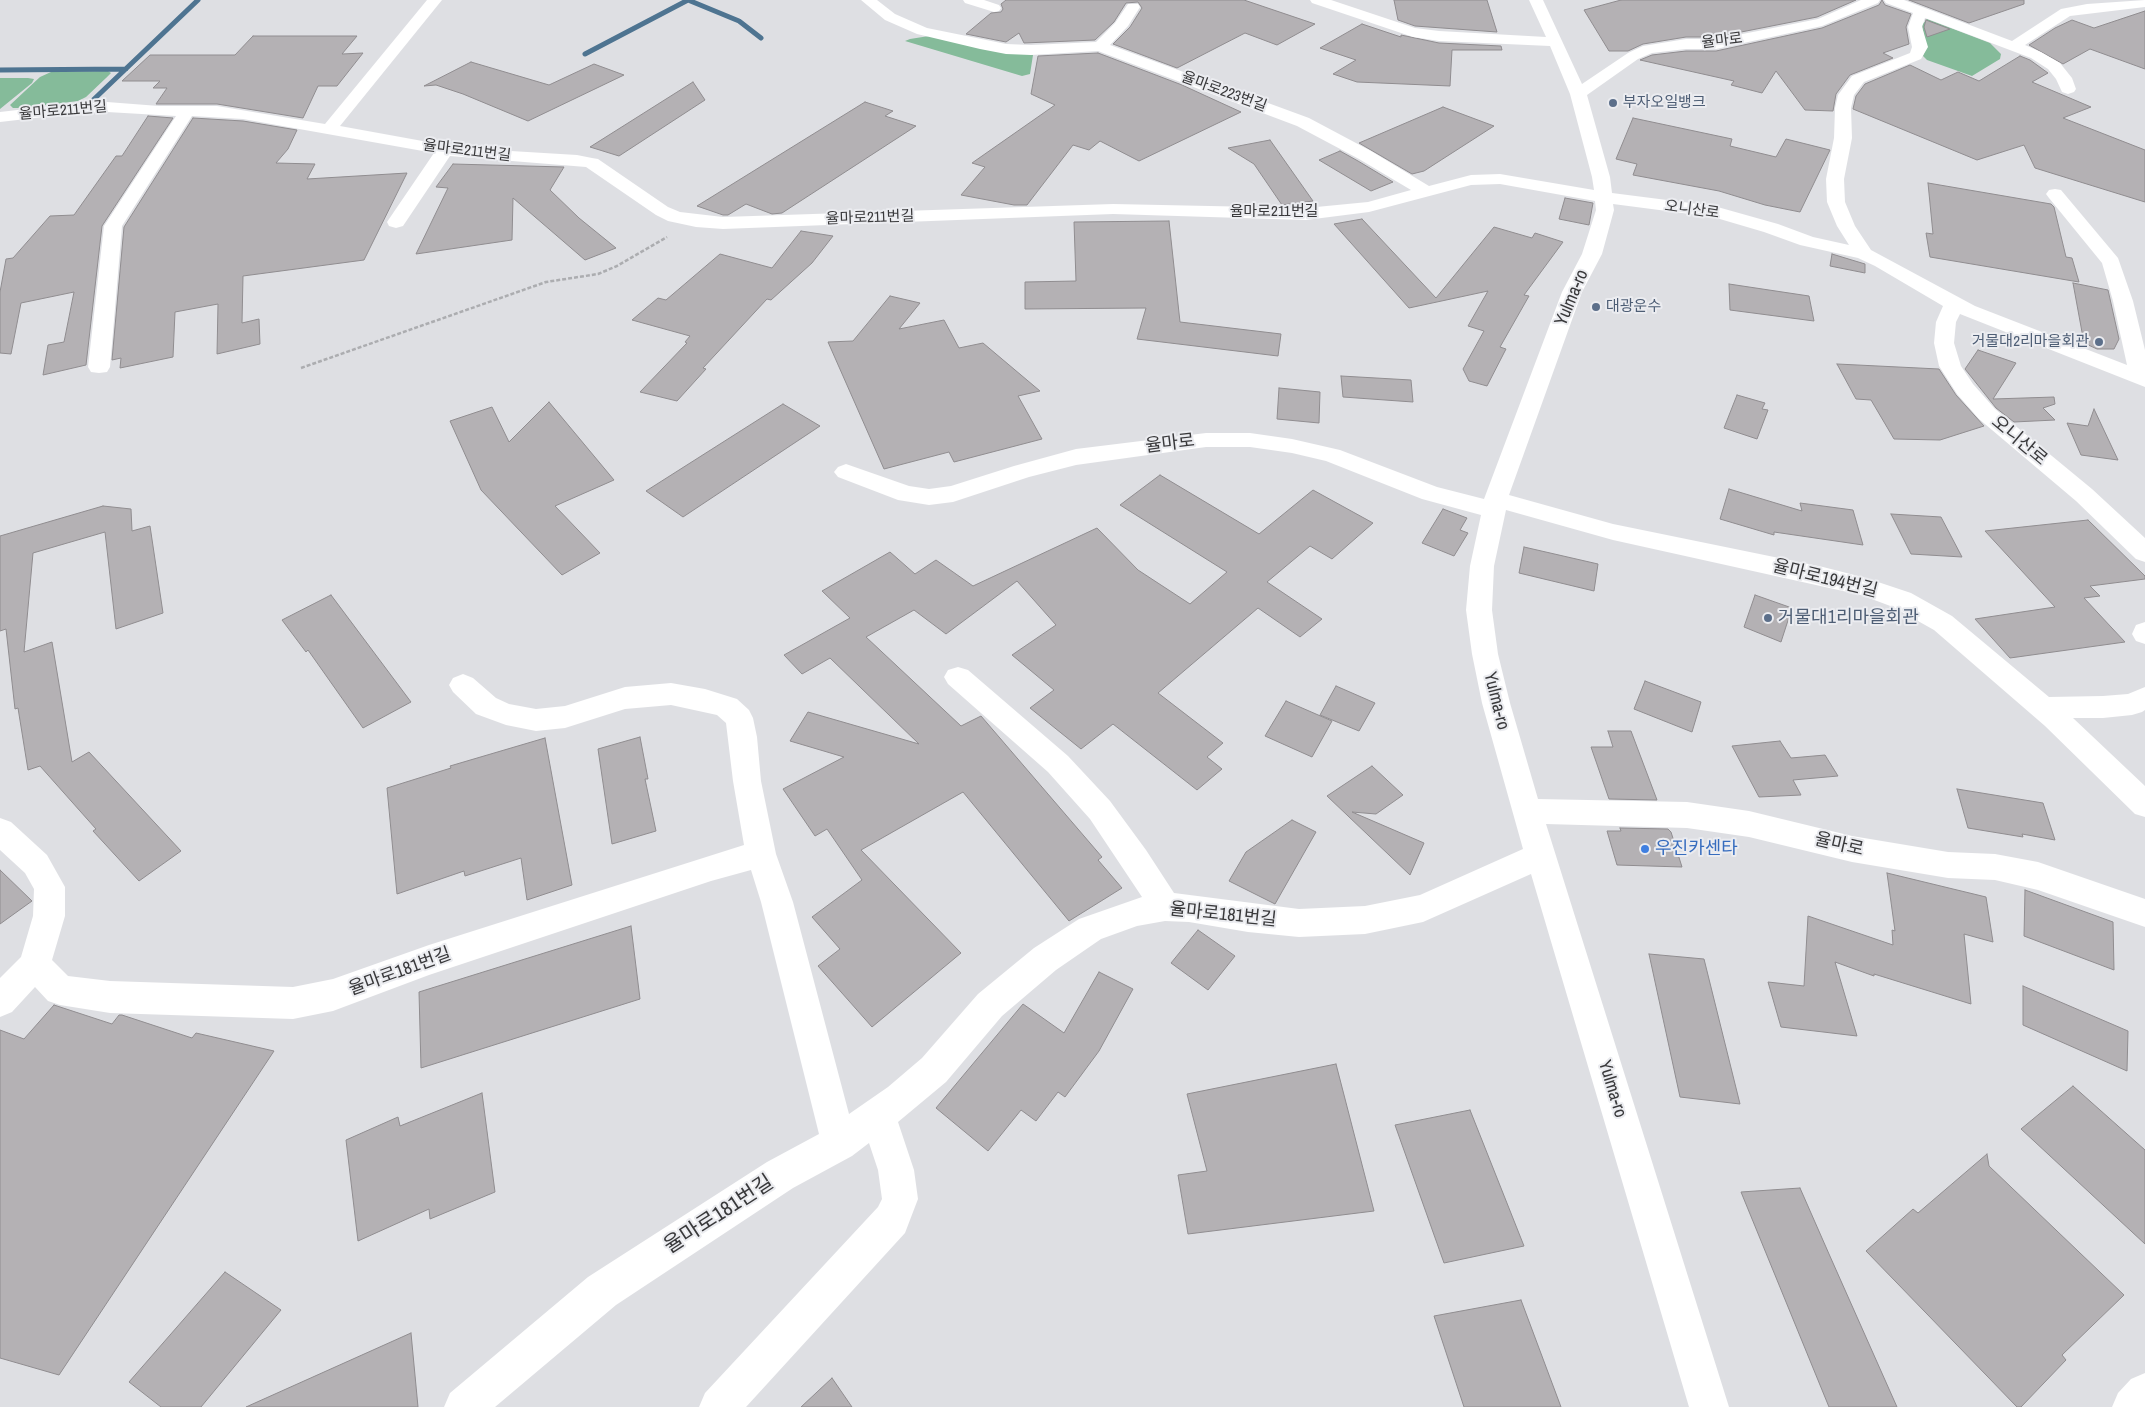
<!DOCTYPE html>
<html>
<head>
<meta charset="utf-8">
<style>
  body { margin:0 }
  canvas { display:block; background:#dedfe3 }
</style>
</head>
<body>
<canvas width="2145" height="1407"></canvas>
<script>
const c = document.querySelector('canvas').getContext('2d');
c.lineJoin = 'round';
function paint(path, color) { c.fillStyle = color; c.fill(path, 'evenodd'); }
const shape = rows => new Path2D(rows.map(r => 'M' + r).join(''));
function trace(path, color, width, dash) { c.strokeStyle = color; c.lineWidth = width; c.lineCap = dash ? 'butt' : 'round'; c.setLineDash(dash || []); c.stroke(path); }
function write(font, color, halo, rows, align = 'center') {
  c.font = font + ' "Archivo Narrow","Noto Sans KR",sans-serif'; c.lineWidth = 4; c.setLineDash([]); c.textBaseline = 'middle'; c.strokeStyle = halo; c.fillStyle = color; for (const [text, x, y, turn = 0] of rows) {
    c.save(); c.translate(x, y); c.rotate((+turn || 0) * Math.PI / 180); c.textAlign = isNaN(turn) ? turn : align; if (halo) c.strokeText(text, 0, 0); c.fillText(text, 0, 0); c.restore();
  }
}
const green = shape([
  [1927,19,1990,43,2001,54,2000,59,1972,76,1927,60,1923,56,1926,46,1922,25],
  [929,36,1033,55,1030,74,1022,76,905,41,910,39],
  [108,71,111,73,106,78,86,97,78,101,22,108,13,108,10,105,40,77,51,72],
  [0,78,28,78,34,79,32,83,0,109]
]);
const stream = shape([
  [688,0,739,21,761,38],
  [585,54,688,0],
  [0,70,126,69],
  [90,103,198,0]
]);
const building = shape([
  [1006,0,1244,0,1315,24,1277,45,1245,33,1177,68,1113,44,1130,27,1142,8,1138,2,1126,3,1114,22,1095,40,1024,43,1019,33,1006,42,966,34,991,13,1001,12,1003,9,1001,4,1006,0],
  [1394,0,1487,0,1497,32,1415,26,1398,20,1394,0],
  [1621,0,1856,0,1817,17,1716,37,1686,37,1643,44,1628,51,1609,51,1584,10,1621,0],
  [1882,0,1885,5,1911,14,1906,27,1909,44,1883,53,1893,58,1850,75,1836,94,1833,111,1805,110,1776,71,1762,93,1731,85,1734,81,1640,60,1652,55,1686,51,1716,51,1822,28,1879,5,1882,0],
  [1909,0,2024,0,2024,4,1969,23,1909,0],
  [2145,11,2145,69,2090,49,2063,64,2029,45,2055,28,2072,20,2094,28,2145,11],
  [1926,20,1950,29,1927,37,1924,27,1926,20],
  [1362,24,1401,37,1401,35,1439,43,1501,46,1502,50,1452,50,1450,86,1357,82,1333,74,1356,60,1320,48,1362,24],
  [253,36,357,36,342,54,363,53,337,86,318,86,303,118,217,104,156,104,167,88,153,88,160,81,122,81,150,55,235,55,253,36],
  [1098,53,1182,85,1241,112,1139,161,1100,141,1089,150,1073,145,1027,205,1014,205,961,195,985,167,972,163,1055,105,1031,94,1038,56,1098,53],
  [2020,56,2030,60,2048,73,2032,82,2091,107,2063,118,2145,150,2145,202,2035,168,2024,145,1977,160,1853,109,1856,96,1865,84,1910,65,1941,80,1958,72,1979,81,2020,56],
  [471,62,549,85,594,64,624,75,528,121,463,94,436,85,424,86,471,62],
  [693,82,705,100,619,156,590,147,693,82],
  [865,102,893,111,885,116,916,126,782,213,772,214,746,204,728,215,723,215,697,206,865,102],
  [1443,107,1494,126,1424,171,1412,174,1359,143,1443,107],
  [148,116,173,118,102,226,86,365,43,375,48,345,64,342,74,292,21,303,11,354,0,353,0,292,6,259,13,258,50,216,74,215,116,156,122,156,148,116],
  [193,118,243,121,297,130,288,149,276,163,315,164,307,179,407,173,364,260,243,276,242,323,259,319,260,344,217,354,218,304,175,312,173,357,120,368,121,358,112,360,124,227,193,118],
  [1633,118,1732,139,1730,146,1776,157,1786,139,1830,150,1800,212,1765,205,1719,191,1633,175,1637,164,1616,159,1633,118],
  [1270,140,1313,201,1282,205,1254,164,1228,148,1270,140],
  [1340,151,1358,161,1393,182,1371,191,1319,160,1340,151],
  [453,164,564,167,550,190,579,218,616,248,585,260,513,198,512,240,416,254,448,188,436,187,453,164],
  [1928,183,2051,204,2054,207,2066,257,2072,258,2079,282,1930,257,1926,233,1933,234,1928,183],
  [1565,198,1593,203,1589,225,1559,219,1565,198],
  [1362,219,1436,298,1494,227,1532,238,1535,233,1563,242,1524,295,1529,296,1500,347,1506,349,1487,386,1469,381,1463,369,1484,331,1468,326,1488,291,1409,308,1334,224,1362,219],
  [1169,221,1180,322,1281,334,1278,356,1137,339,1146,308,1025,309,1025,282,1076,281,1074,222,1169,221],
  [801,231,833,236,812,263,771,300,767,299,703,368,706,369,677,401,640,392,687,343,685,342,690,336,632,320,658,298,666,300,720,254,772,268,801,231],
  [1832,254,1865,264,1865,273,1830,266,1832,254],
  [2073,283,2108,290,2119,339,2114,349,2097,349,2084,343,2073,283],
  [1729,284,1809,296,1814,321,1730,310,1729,284],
  [890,296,920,303,899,329,944,320,959,348,983,343,1040,391,1018,396,1042,439,954,462,949,452,884,469,828,342,853,341,890,296],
  [1978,350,2016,363,1993,399,2054,397,2055,404,2043,408,2055,420,2014,422,1996,408,1965,369,1978,350],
  [1837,364,1939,369,1956,395,1984,426,1940,440,1894,439,1871,400,1856,399,1837,364],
  [1341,376,1411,380,1413,402,1343,397,1341,376],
  [1279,388,1320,392,1319,423,1277,419,1279,388],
  [1737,395,1765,403,1762,409,1768,410,1757,439,1724,428,1737,395],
  [549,402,614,480,555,506,600,553,562,575,481,490,450,421,492,407,509,442,549,402],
  [783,404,820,426,683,517,646,491,783,404],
  [2094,409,2118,460,2081,455,2067,423,2088,426,2094,409],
  [1160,475,1259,534,1313,490,1373,523,1332,559,1310,546,1267,582,1322,619,1300,637,1258,608,1158,693,1223,743,1207,757,1222,769,1197,790,1113,724,1081,749,1030,708,1054,690,1012,655,1056,625,1017,581,946,634,914,610,866,637,961,726,981,716,1102,857,1098,860,1122,888,1069,921,963,792,861,850,961,953,872,1027,818,966,840,949,812,917,862,880,827,829,815,836,783,789,844,757,790,741,808,712,919,744,830,658,802,674,784,655,850,618,822,591,890,552,915,574,936,560,973,586,1097,528,1138,570,1190,604,1227,572,1120,505,1160,475],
  [1729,489,1802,511,1800,503,1853,510,1863,545,1774,532,1774,535,1720,519,1729,489],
  [103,506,131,509,132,531,150,526,163,613,116,629,105,532,33,553,24,652,52,642,72,762,89,752,181,851,139,881,93,831,96,829,40,766,28,770,18,708,15,709,6,629,0,631,0,536,103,506],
  [1443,509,1467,518,1460,530,1468,533,1454,556,1422,543,1443,509],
  [1891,514,1941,517,1962,557,1911,554,1891,514],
  [2088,520,2145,576,2145,579,2090,586,2100,596,2084,598,2125,642,2010,658,1975,619,2055,607,1985,531,2088,520],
  [1524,547,1598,564,1594,591,1519,573,1524,547],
  [331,595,411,702,363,728,308,650,306,652,282,620,331,595],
  [1755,595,1792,608,1781,642,1744,627,1755,595],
  [1645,681,1701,702,1692,732,1634,709,1645,681],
  [1336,686,1375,703,1359,731,1320,715,1336,686],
  [1286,701,1332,721,1312,757,1265,736,1286,701],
  [1608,731,1631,731,1657,800,1609,799,1591,747,1613,747,1608,731],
  [640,737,648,779,645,779,656,831,612,844,598,749,640,737],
  [545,738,572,885,527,900,521,858,465,876,464,871,397,894,387,788,451,768,450,766,545,738],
  [1780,741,1791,758,1825,755,1838,776,1793,780,1801,795,1759,797,1732,746,1780,741],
  [1372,766,1403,795,1376,814,1352,812,1424,843,1410,875,1327,796,1372,766],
  [1957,789,2043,803,2055,840,2022,834,2023,837,1968,828,1957,789],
  [1292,820,1316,832,1275,904,1229,881,1246,852,1292,820],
  [1620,828,1668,829,1671,832,1682,867,1617,865,1607,831,1621,831,1620,828],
  [0,870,32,901,0,924,0,870],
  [1887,873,1986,897,1993,942,1964,934,1971,1004,1874,974,1874,976,1835,962,1857,1036,1781,1027,1768,982,1804,986,1808,916,1893,945,1892,930,1895,931,1887,873],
  [2025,890,2113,922,2114,970,2024,936,2025,890],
  [631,926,640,999,421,1068,419,992,631,926],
  [1198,930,1235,956,1208,990,1171,963,1198,930],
  [1649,954,1704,959,1740,1104,1680,1097,1649,954],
  [1099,972,1133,989,1099,1051,1065,1097,1058,1092,1036,1121,1021,1110,988,1151,936,1108,1023,1004,1064,1033,1099,972],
  [2023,986,2128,1031,2127,1071,2023,1025,2023,986],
  [54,1005,112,1024,119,1015,122,1015,192,1038,196,1033,274,1051,59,1375,0,1358,0,1030,24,1039,54,1005],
  [1336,1064,1374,1211,1188,1234,1178,1175,1207,1171,1187,1094,1336,1064],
  [2073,1086,2145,1150,2145,1244,2021,1129,2073,1086],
  [482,1093,495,1192,430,1219,429,1209,358,1241,346,1140,398,1117,400,1126,482,1093],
  [1470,1110,1524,1246,1444,1263,1395,1125,1470,1110],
  [1987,1154,1989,1166,2124,1295,2062,1355,2066,1360,2021,1407,2017,1407,1866,1251,1913,1209,1918,1213,1987,1154],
  [1800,1188,1829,1254,1897,1407,1829,1407,1741,1192,1800,1188],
  [225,1272,281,1310,201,1407,161,1407,129,1382,225,1272],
  [1521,1300,1561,1407,1464,1407,1434,1316,1521,1300],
  [411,1333,418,1407,246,1407,411,1333],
  [832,1378,852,1407,801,1407,832,1378]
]);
const path = shape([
  [301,368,546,282,598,274,617,266,667,237]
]);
const minor = shape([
  [427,0,442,0,340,126,461,148,577,155,592,158,598,159,668,207,680,212,723,217,1113,204,1306,208,1368,202,1411,190,1359,159,1297,126,1098,51,1031,55,1006,54,980,49,917,34,885,20,861,0,877,0,895,14,927,28,1006,44,1031,45,1096,42,1115,23,1128,4,1138,4,1140,7,1128,26,1110,45,1309,118,1371,151,1429,186,1471,175,1500,174,1594,190,1592,177,1570,94,1550,46,1439,41,1413,37,1312,3,1310,0,1331,0,1415,28,1439,31,1546,37,1529,0,1543,0,1582,84,1628,53,1643,46,1686,39,1716,39,1758,31,1818,19,1861,0,1880,0,1878,3,1822,26,1716,49,1686,49,1652,53,1638,59,1587,95,1610,177,1612,193,1714,206,1778,224,1813,237,1849,245,1837,226,1827,202,1826,179,1834,138,1835,108,1838,95,1852,76,1910,53,1912,47,1908,27,1913,13,1886,3,1884,0,1904,0,2012,41,2061,9,2087,4,2145,0,2145,7,2070,16,2025,45,2041,52,2060,63,2072,78,2076,89,2074,92,2068,94,2062,92,2056,79,2048,69,2031,58,1925,18,1922,27,1928,47,1921,59,1864,82,1854,95,1851,108,1852,138,1844,179,1845,202,1855,226,1871,250,1975,306,2127,365,2113,301,2102,263,2049,198,2046,194,2049,190,2055,189,2061,190,2118,258,2133,301,2145,350,2145,387,1960,314,1956,322,1954,343,1961,366,1973,384,1995,409,2092,489,2145,538,2145,562,2136,559,2076,501,1979,419,1957,394,1939,366,1934,343,1936,322,1943,306,1875,266,1858,258,1800,245,1764,232,1713,217,1613,204,1614,210,1602,254,1582,292,1509,495,1613,524,1823,567,1866,578,1911,593,1952,616,2049,697,2103,696,2128,694,2145,687,2145,710,2142,712,2132,715,2103,718,2073,718,2145,786,2145,817,2135,814,2045,726,1934,630,1893,607,1861,595,1613,540,1506,510,1494,566,1492,610,1498,654,1510,703,1538,799,1687,802,1749,811,1852,836,1948,852,1995,854,2038,862,2145,899,2145,927,2038,890,1995,880,1948,878,1852,862,1749,837,1687,828,1546,824,1729,1407,1689,1407,1531,874,1423,922,1365,934,1299,937,1248,932,1189,922,1165,921,1137,926,1101,939,1056,970,1002,1016,946,1082,898,1122,914,1170,918,1199,905,1233,746,1407,699,1407,705,1393,878,1207,882,1199,878,1170,869,1143,852,1156,793,1188,616,1305,495,1407,444,1407,450,1393,588,1277,767,1162,819,1134,761,902,751,870,711,881,429,975,333,1011,293,1019,110,1013,60,1005,48,1001,35,987,12,1012,0,1017,0,978,21,957,33,916,34,889,25,873,0,850,0,818,11,822,47,855,65,887,65,916,52,960,68,976,110,981,293,987,333,979,429,945,744,845,733,781,726,723,717,715,671,705,625,709,565,728,536,731,506,725,476,714,453,692,449,685,453,678,463,674,473,678,496,698,509,704,536,709,565,706,625,687,671,683,705,689,737,699,749,710,753,718,757,737,761,781,776,854,793,902,849,1114,888,1087,922,1058,978,994,1034,948,1079,919,1142,897,1090,819,1048,772,948,684,944,677,948,670,958,667,968,670,1068,756,1110,801,1146,850,1174,893,1299,909,1365,906,1420,895,1523,849,1482,703,1472,654,1466,610,1470,566,1481,515,1422,499,1326,461,1292,453,1250,447,1206,447,1076,465,1029,477,953,502,929,505,898,500,838,477,834,472,838,467,846,464,909,486,929,489,951,486,1014,466,1076,449,1206,433,1250,433,1292,439,1340,450,1437,487,1484,499,1562,292,1582,254,1596,210,1595,201,1500,184,1471,185,1369,212,1306,220,1113,214,723,229,696,227,668,221,656,215,586,167,450,156,403,226,396,228,389,226,387,222,434,153,243,119,192,116,122,226,110,367,107,372,99,373,91,372,88,367,104,226,176,116,107,112,78,113,0,122,0,112,78,103,107,102,159,106,217,106,325,124,427,0],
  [963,0,984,0,999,5,1001,8,999,11,994,12,965,3,963,0],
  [2145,622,2145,644,2136,641,2132,634,2136,625,2145,622],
  [2145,1373,2145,1407,2112,1407,2118,1393,2131,1379,2145,1373]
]);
const markers = [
  [1613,103,5,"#5c6f8a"],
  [1596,307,5,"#5c6f8a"],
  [2099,342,5,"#5c6f8a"],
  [1768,618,5,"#5c6f8a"],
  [1645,849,5,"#3f7fe0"]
];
const farStreetnames = [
  ["율마로",1722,41,-7],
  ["율마로223번길",1224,92,20],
  ["율마로211번길",63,111,-5],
  ["율마로211번길",467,151,7],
  ["오니산로",1692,210,8],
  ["율마로211번길",1274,212],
  ["율마로211번길",870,218,-2]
];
const farServicenames = [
  ["부자오일뱅크",1623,103],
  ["대광운수",1606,307],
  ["거물대2리마을회관",2089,342,"right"]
];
const streetNames = [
  ["Yulma-ro",1572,298,-67],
  ["오니산로",2019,441,40],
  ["율마로",1170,444,-7],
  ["율마로194번길",1825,579,14],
  ["Yulma-ro",1496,701,76],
  ["율마로",1839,845,13],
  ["율마로181번길",1223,915,6],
  ["율마로181번길",400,972,-20],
  ["Yulma-ro",1612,1089,73]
];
const serviceNames = [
  ["거물대1리마을회관",1778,618]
];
const shopNames = [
  ["우진카센타",1655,849]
];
const nearStreetnames = [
  ["율마로181번길",719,1215,-33]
];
paint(green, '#85bb9a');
trace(stream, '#4e7491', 5);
paint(building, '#b4b1b4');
trace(building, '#908d90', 1);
trace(path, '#acadb0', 2.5, [4, 2]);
paint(minor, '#fff');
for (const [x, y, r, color] of markers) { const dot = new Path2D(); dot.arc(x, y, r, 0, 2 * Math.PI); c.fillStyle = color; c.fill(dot); trace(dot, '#ebecf0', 2); }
write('15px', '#39393b', '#ebecf0', farStreetnames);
write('15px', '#4e5e75', '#ebecf0', farServicenames, 'left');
write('18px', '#39393b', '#ebecf0', streetNames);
write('18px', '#4e5e75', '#ebecf0', serviceNames, 'left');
write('18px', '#366cbe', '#ebecf0', shopNames, 'left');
write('21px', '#39393b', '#ebecf0', nearStreetnames);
</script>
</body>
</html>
